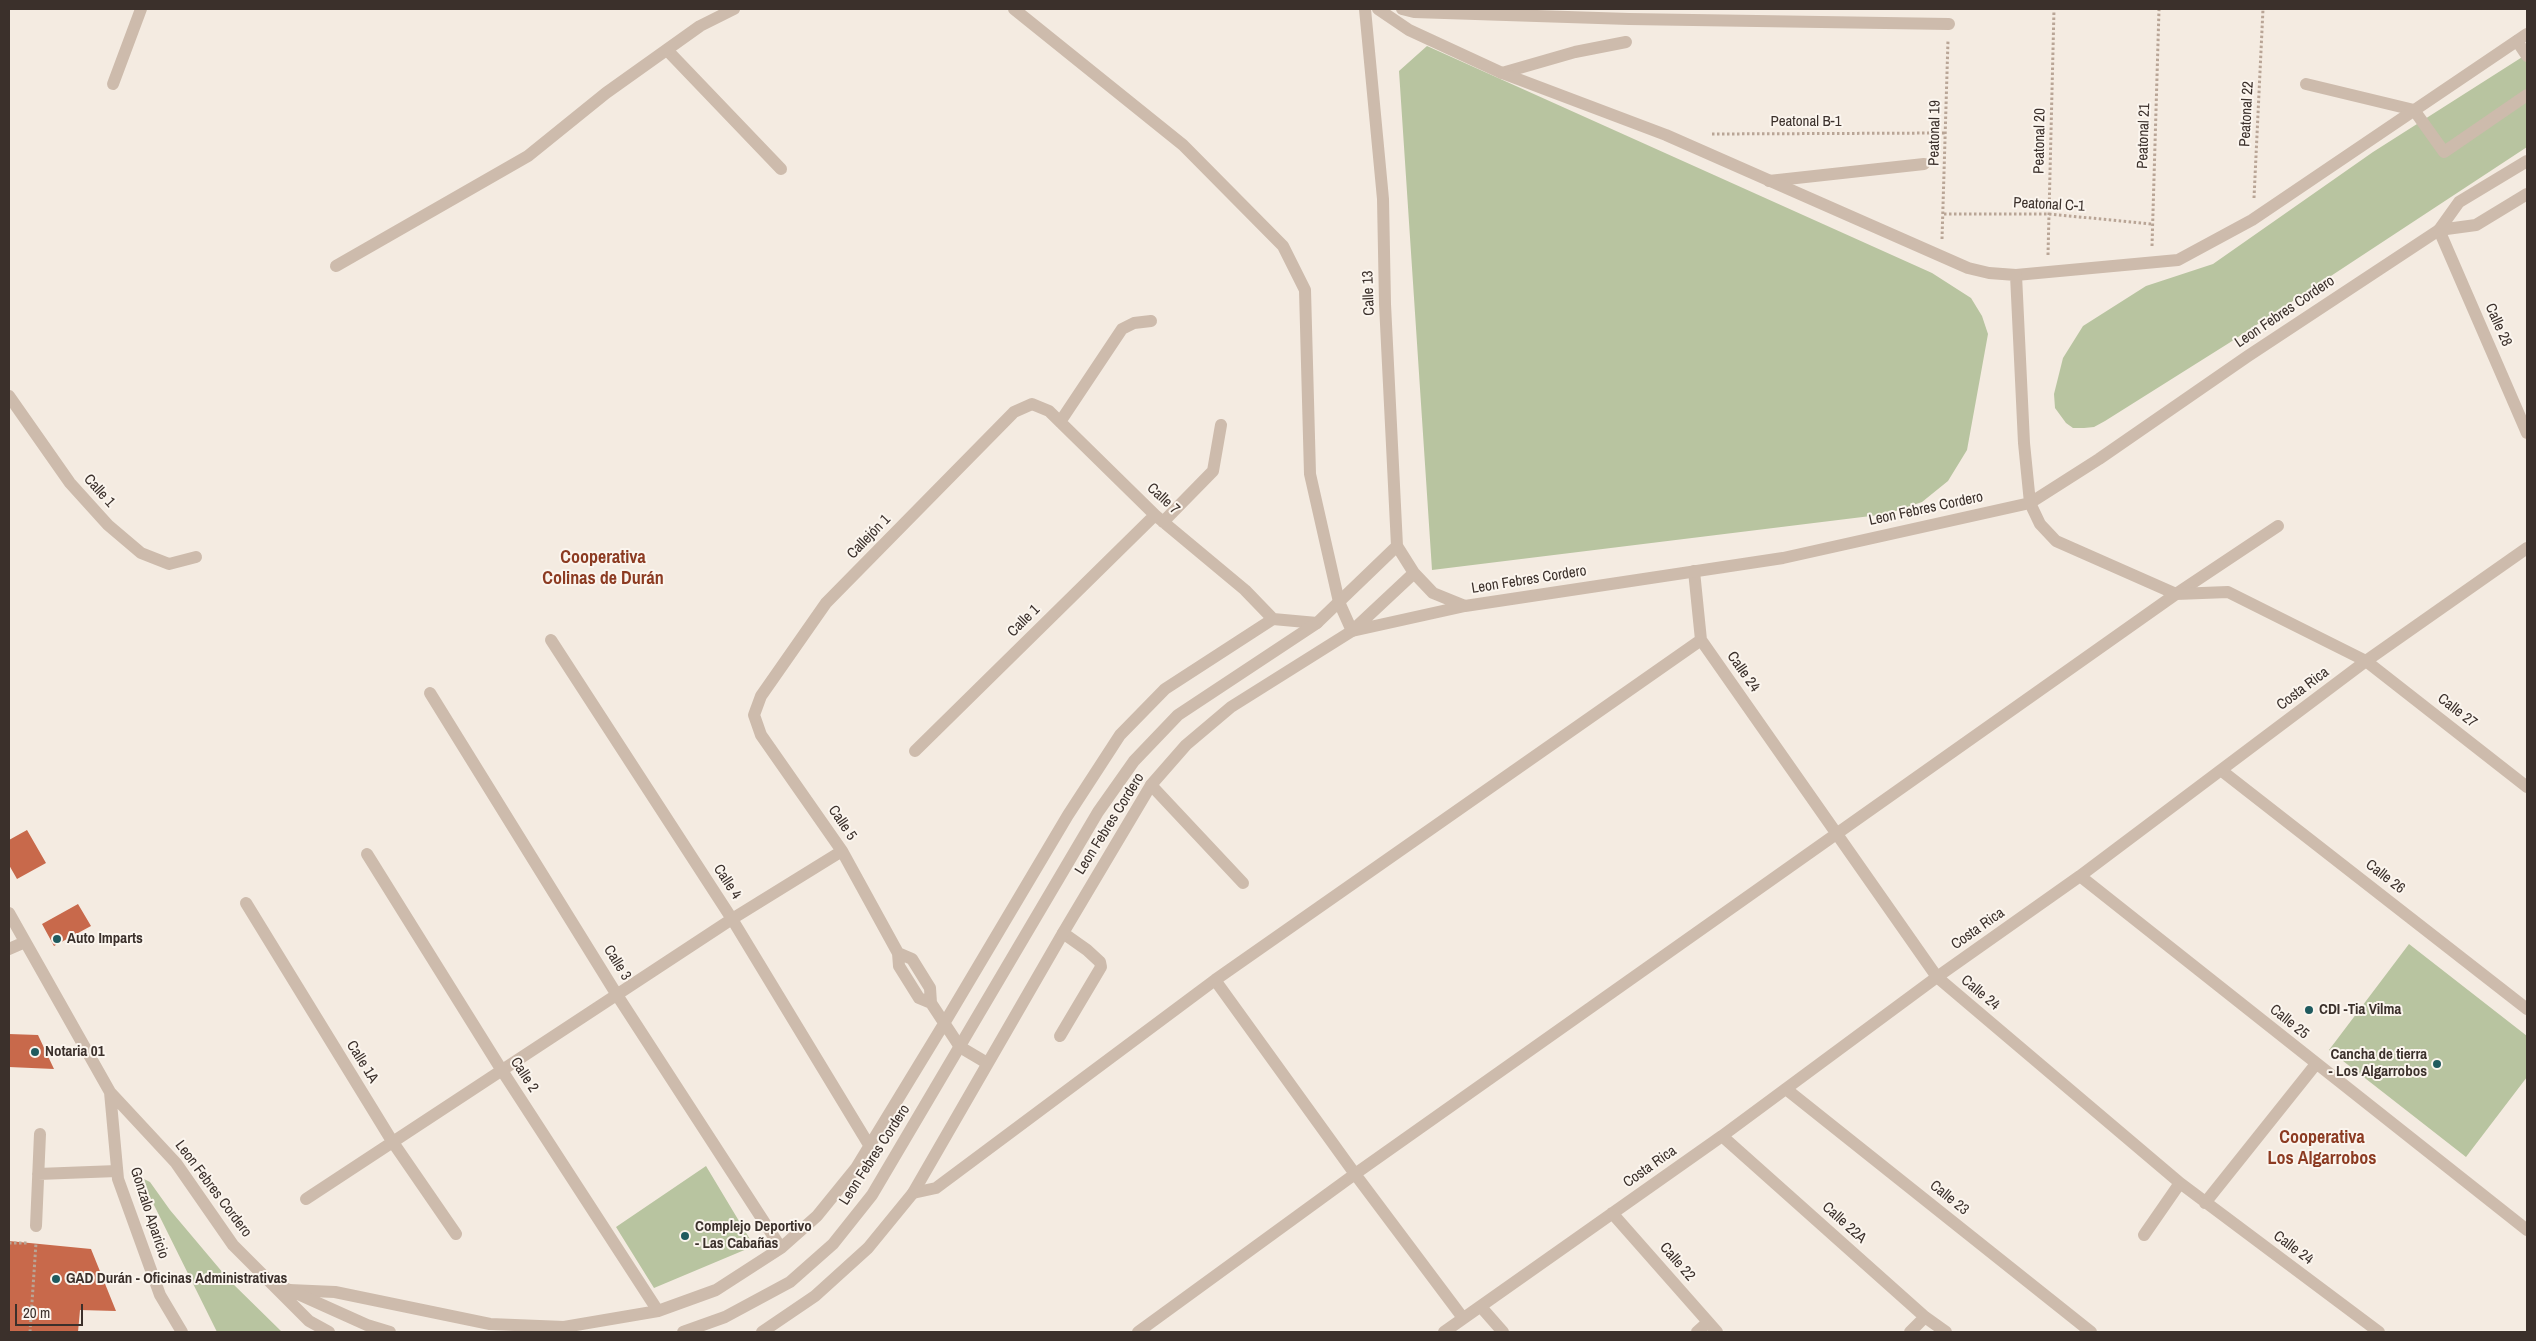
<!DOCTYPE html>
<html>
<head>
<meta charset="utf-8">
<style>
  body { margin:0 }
  #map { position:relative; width:2536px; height:1341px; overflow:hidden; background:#f4ebe1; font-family:"Archivo Narrow",sans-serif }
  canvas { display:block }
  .frame { position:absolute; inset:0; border:10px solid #3b302b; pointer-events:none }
  .scale { position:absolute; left:15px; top:1304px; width:68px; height:22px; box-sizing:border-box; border:2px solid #3b302b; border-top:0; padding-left:6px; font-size:15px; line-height:18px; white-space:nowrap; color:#3b302b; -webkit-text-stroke:4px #fbf5ee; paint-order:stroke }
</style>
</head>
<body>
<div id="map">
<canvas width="2536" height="1341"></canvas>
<div class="frame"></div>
<div class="scale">20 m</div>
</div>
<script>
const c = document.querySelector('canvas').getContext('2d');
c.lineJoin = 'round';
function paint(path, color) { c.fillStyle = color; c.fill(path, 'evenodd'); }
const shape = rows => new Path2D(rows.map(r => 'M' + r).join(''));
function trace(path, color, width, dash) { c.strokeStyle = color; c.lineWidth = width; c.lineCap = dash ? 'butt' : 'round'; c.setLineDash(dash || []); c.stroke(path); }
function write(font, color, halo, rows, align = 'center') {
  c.font = font + ' "Archivo Narrow",sans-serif'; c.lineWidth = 4; c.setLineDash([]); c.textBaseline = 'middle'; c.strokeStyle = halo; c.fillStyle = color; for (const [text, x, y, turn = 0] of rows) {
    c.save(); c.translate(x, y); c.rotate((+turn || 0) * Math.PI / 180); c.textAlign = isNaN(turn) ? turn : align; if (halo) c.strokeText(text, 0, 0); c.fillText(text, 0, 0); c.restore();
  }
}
const green = shape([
  [1427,46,1932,273,1971,298,1982,316,1988,334,1967,450,1948,481,1922,502,1887,514,1432,570,1399,71],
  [2527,54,2527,147,2229,343,2105,421,2094,427,2084,428,2073,428,2066,423,2055,408,2054,394,2063,358,2083,326,2146,286,2213,264,2373,152],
  [2409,944,2527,1036,2527,1077,2466,1157,2329,1050],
  [706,1166,754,1246,654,1288,616,1227],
  [144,1179,150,1182,170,1210,229,1280,282,1332,217,1332,148,1193]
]);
const building = shape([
  [27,830,46,863,17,879,9,865,9,840],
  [78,904,91,926,54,946,42,924],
  [9,1034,38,1035,54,1069,9,1067],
  [9,1241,91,1249,116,1311,80,1310,78,1332,9,1332]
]);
const path = shape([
  [1712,134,1946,133],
  [2254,198,2263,9],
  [1944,214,2049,214,2152,224],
  [1942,239,1948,40],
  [2152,246,2159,9],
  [2048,255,2054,9],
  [9,1243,28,1243],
  [30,1332,36,1243]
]);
const service = shape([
  [2517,41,2527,56],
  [667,50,781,169],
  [1502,73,1575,52,1626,42],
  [2306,84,2414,110,2444,152,2527,95],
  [1769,181,1924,164],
  [2176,594,2278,526],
  [1151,785,1243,883],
  [1060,1036,1101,967,1100,962,1087,950,1063,933],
  [38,1174,117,1171],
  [36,1226,40,1134]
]);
const minor = shape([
  [1014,9,1183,145,1283,246,1305,290,1310,474,1339,602,1352,631],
  [1402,9,1414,12,1629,19,1949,24],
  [113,84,141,9],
  [2439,230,2527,433],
  [336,266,528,156,606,93,700,26,734,9],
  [2016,275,2178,260,2252,220,2527,34],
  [9,396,70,483,108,525,141,553,169,564,196,557],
  [1060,422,1122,329,1134,323,1151,321],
  [2030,503,2040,524,2056,541,2176,594,2228,592,2366,661,2527,787],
  [1163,522,1213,471,1221,425],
  [1694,571,1701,640,1937,977,2180,1183,2379,1332],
  [551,640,732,919,869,1145],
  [430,693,617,995,781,1248],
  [915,751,1155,515],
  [2222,771,2527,1009],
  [367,854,501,1069,658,1311],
  [2080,876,2527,1230],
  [246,903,392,1141,456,1234],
  [898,953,912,959,930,988,931,1003,960,1047,987,1063],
  [1215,980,1355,1174,1463,1318],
  [931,1003,919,998,899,966,898,953,842,851,761,735,754,715,761,696,826,603,1014,412,1032,404,1049,411,1155,515,1245,590,1273,619],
  [1786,1089,2091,1332],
  [1722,1136,1925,1317,1946,1332],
  [913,1193,936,1188,1215,980,1701,640],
  [306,1199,732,919,842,851],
  [2205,1203,2316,1064],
  [1612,1213,1717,1332],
  [2144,1235,2180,1183],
  [289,1290,335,1292,490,1324,564,1327,658,1311,716,1290,781,1248,817,1216,856,1168,945,1022,1068,815,1120,735,1165,689,1273,619,1317,623],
  [1481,1307,1503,1332],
  [1138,1332,1355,1174,2176,594],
  [1444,1332,1722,1136,1937,977,2080,876,2366,661,2527,548],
  [1697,1332,1708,1322],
  [1910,1332,1925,1317]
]);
const tertiary = shape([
  [1365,9,1383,199,1385,304,1397,546,1414,573,1433,593,1465,606,1783,558,2030,503,2099,459,2248,356,2439,230,2459,202,2527,161],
  [1378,9,1409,30,1502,73,1666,135,1968,268,1989,273,2016,275,2024,443,2030,503],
  [2439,230,2476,225,2527,194],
  [1352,631,1465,606],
  [9,913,110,1092,118,1179,160,1295,182,1332],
  [9,949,25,942],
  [110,1092,176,1163,233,1245,309,1321,329,1332],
  [278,1285,367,1325,390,1332],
  [683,1332,725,1317,790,1282,833,1244,872,1195,1098,812,1134,761,1178,715,1317,623,1397,546],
  [762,1332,815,1296,868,1248,913,1193,1063,933,1151,785,1186,745,1231,707,1352,631,1414,573]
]);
const markers = [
  [57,939,5,"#1f5a5e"],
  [2309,1010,5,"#1f5a5e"],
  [35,1052,5,"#1f5a5e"],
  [2437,1064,5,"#1f5a5e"],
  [685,1236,5,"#1f5a5e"],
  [56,1279,5,"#1f5a5e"]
];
const streetNames = [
  ["Peatonal 22",2247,114,-87],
  ["Peatonal B-1",1806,122],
  ["Peatonal 19",1935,133,-89],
  ["Peatonal 21",2144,136,-88],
  ["Peatonal 20",2040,141,-89],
  ["Peatonal C-1",2049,205,3],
  ["Calle 13",1369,293,-92],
  ["Leon Febres Cordero",2285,312,-34],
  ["Calle 28",2498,325,66],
  ["Calle 1",99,491,48],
  ["Calle 7",1163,499,43],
  ["Leon Febres Cordero",1926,509,-12],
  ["Callejón 1",869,537,-46],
  ["Leon Febres Cordero",1529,580,-9],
  ["Calle 1",1024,621,-45],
  ["Calle 24",1743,672,55],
  ["Costa Rica",2303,689,-37],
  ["Calle 27",2457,711,38],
  ["Calle 5",842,823,56],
  ["Leon Febres Cordero",1110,824,-58],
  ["Calle 26",2385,877,38],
  ["Calle 4",727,882,57],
  ["Costa Rica",1978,929,-35],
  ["Calle 3",617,963,58],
  ["Calle 24",1980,993,40],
  ["Calle 25",2289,1022,39],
  ["Calle 1A",362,1062,58],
  ["Calle 2",524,1075,57],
  ["Leon Febres Cordero",875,1155,-57],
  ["Costa Rica",1650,1167,-35],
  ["Leon Febres Cordero",213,1189,53],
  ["Calle 23",1949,1198,39],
  ["Gonzalo Aparicio",149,1213,72],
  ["Calle 22A",1844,1223,42],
  ["Calle 24",2293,1248,37],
  ["Calle 22",1677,1262,49]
];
const poiNames = [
  ["Auto Imparts",67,939],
  ["CDI -Tia Vilma",2319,1010],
  ["Notaria 01",45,1052],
  ["Cancha de tierra",2427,1055,"right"],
  ["- Los Algarrobos",2427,1072,"right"],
  ["Complejo Deportivo",695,1227],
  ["- Las Cabañas",695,1244],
  ["GAD Durán - Oficinas Administrativas",66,1279]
];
const quarterNames = [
  ["Cooperativa",603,558],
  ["Colinas de Durán",603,579],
  ["Cooperativa",2322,1138],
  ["Los Algarrobos",2322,1159]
];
paint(green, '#b8c4a0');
paint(building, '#c8694b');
trace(path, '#b9a596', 3, [2.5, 2.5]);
trace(service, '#cdbbac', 12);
trace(minor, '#cdbbac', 12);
trace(tertiary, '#cdbbac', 12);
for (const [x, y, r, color] of markers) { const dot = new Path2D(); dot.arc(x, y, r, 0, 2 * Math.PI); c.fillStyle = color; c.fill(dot); trace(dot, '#fbf5ee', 2); }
write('15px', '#3b302b', '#fbf5ee', streetNames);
write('bold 15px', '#3b302b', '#fbf5ee', poiNames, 'left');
write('bold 18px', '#8c3b22', '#fbf5ee', quarterNames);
</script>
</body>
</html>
